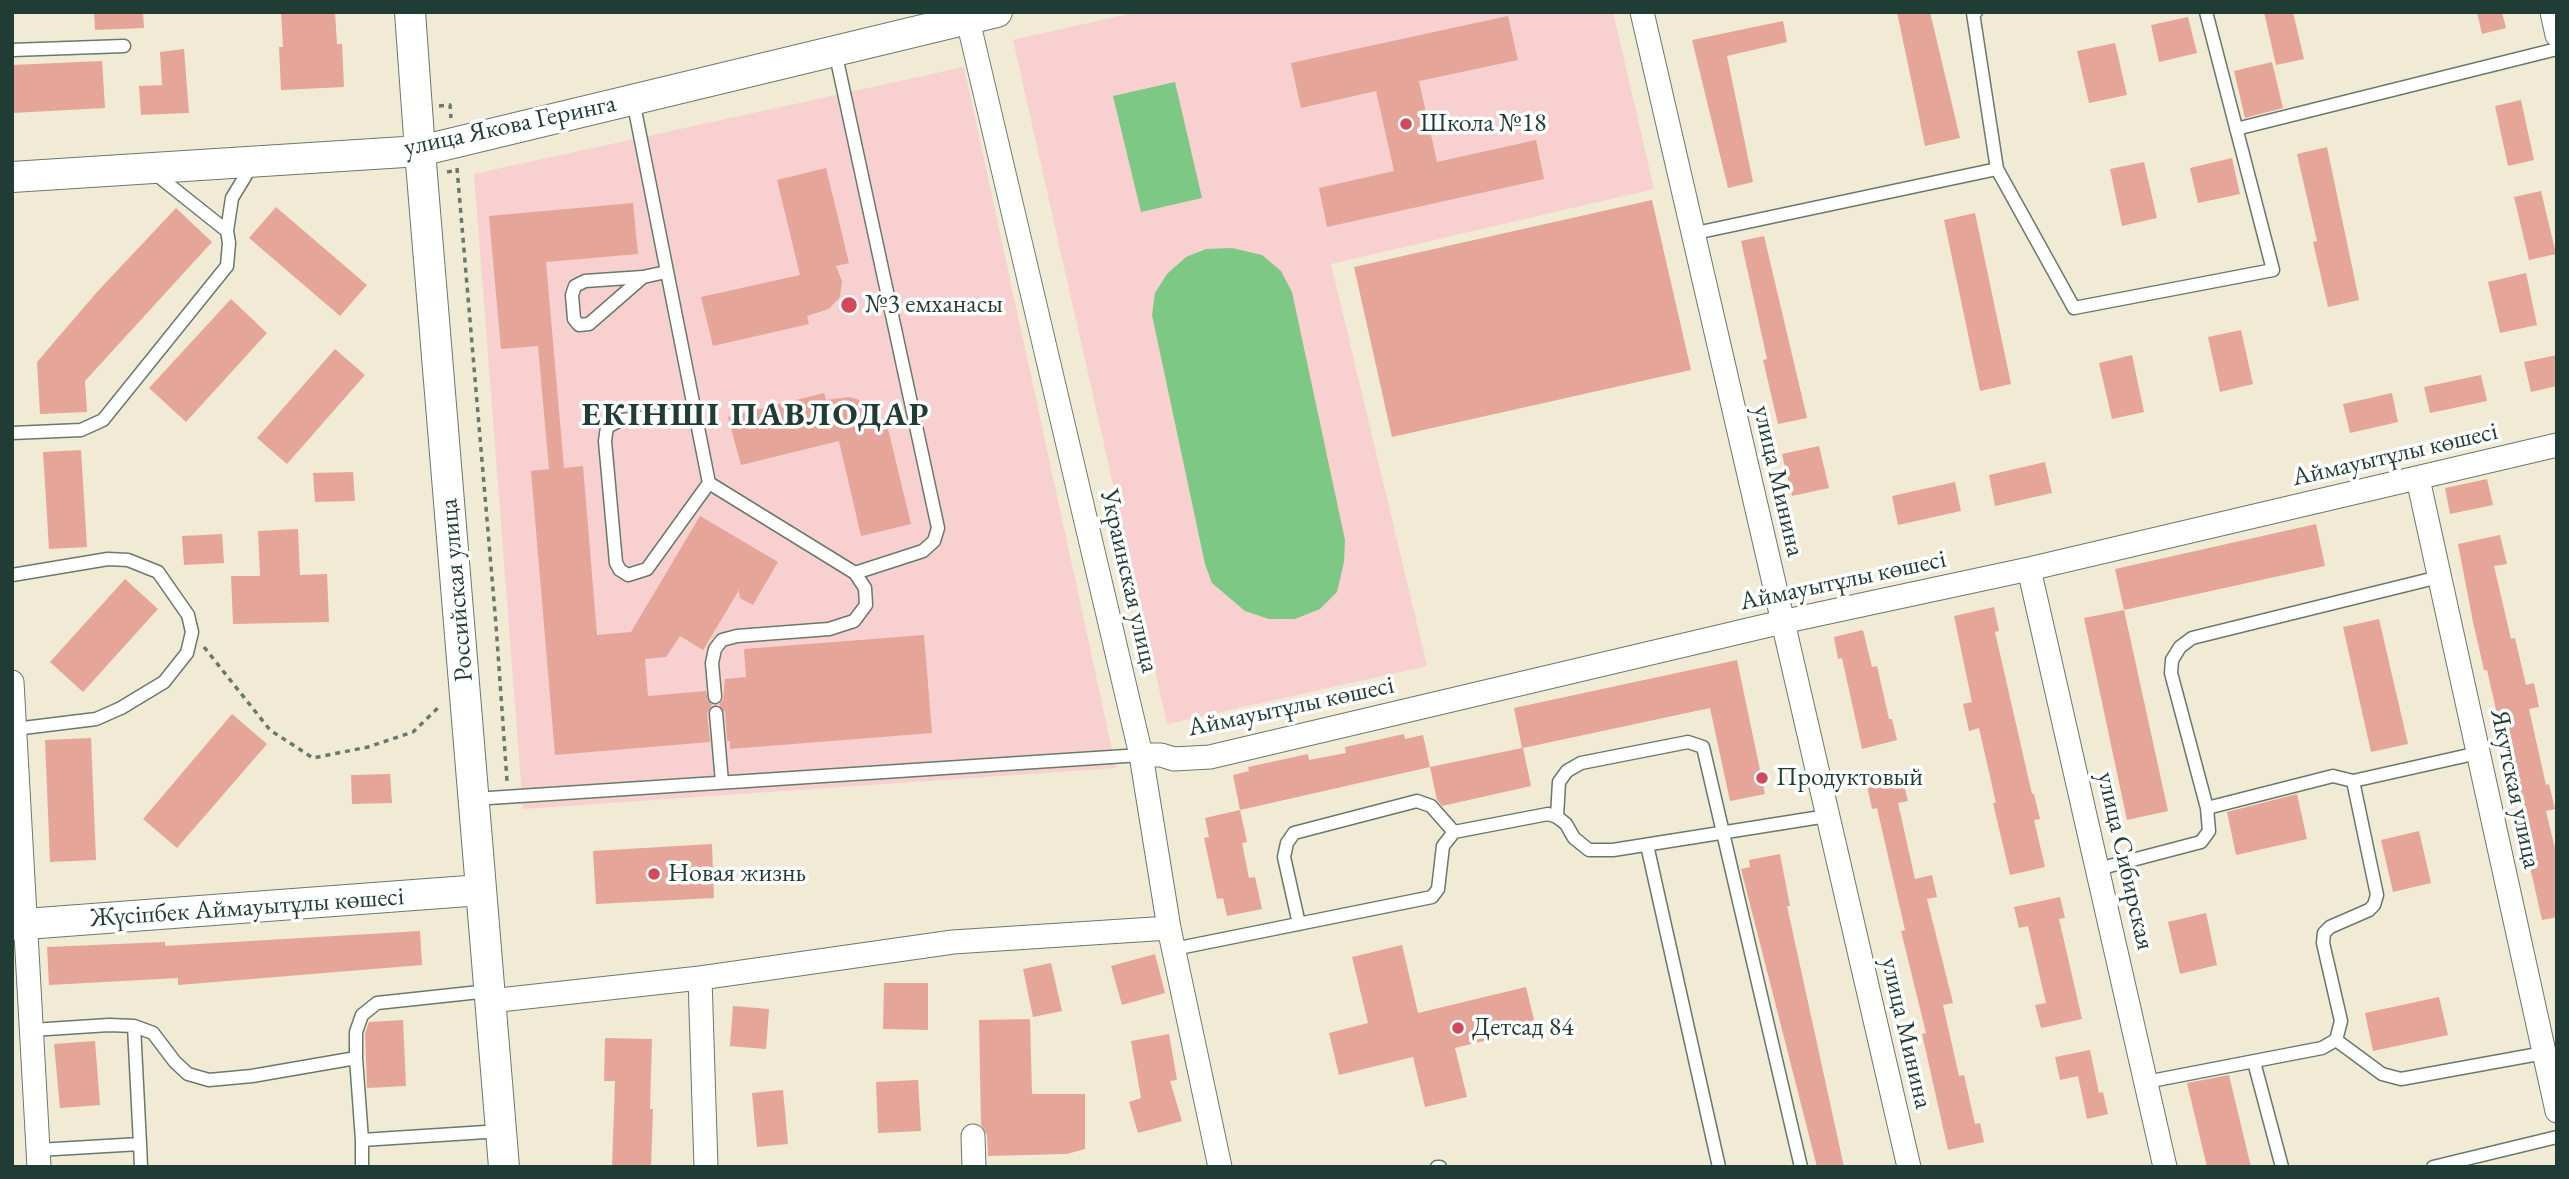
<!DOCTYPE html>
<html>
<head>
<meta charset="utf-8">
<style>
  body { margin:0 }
  #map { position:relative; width:2569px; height:1179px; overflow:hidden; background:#f1ebd5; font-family:"EB Garamond",serif }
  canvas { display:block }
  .frame { position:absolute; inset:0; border:14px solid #1f3d34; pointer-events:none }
</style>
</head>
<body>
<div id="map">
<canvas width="2569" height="1179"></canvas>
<div class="frame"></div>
</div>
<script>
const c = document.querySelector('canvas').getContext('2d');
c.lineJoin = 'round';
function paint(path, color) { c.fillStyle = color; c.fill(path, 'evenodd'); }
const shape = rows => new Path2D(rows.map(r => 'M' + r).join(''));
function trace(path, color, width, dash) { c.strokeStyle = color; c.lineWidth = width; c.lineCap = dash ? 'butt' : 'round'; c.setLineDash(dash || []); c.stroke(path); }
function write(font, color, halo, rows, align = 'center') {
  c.font = font + ' "EB Garamond",serif'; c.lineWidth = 7; c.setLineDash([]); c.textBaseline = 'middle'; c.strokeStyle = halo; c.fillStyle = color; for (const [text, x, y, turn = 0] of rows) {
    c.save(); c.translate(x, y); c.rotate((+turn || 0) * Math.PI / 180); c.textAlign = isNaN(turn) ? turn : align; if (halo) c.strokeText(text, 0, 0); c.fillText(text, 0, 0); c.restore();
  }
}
const built = shape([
  [1137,12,1613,12,1654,189,1331,264,1427,666,1167,724,1013,40],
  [964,67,1116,768,523,809,474,174]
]);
const green = shape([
  [1175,82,1202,198,1141,212,1113,96],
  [1232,248,1262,255,1281,271,1292,292,1345,540,1344,562,1337,592,1320,609,1295,619,1269,619,1245,611,1212,583,1205,564,1152,315,1155,293,1167,274,1186,257,1206,249]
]);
const building = shape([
  [94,12,143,12,144,28,95,30],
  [281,12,335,12,337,44,342,44,344,87,281,90,279,47,283,47],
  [1897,12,1930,12,1960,138,1925,146],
  [2264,12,2293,12,2304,59,2276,65],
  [2477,12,2502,12,2506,28,2482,34],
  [1508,16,1518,60,1419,81,1437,162,1536,140,1544,179,1327,227,1319,188,1394,171,1376,91,1301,108,1291,63],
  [2188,17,2197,53,2159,62,2151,25],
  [1783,21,1787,42,1727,56,1753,182,1728,188,1692,40],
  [2115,43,2127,95,2089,103,2077,51],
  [184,49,189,113,141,115,139,86,162,85,160,52],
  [102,61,105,108,12,113,12,65],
  [2272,62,2283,108,2245,118,2234,71],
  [2521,100,2534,160,2508,166,2495,106],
  [2327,147,2359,300,2328,307,2313,242,2317,241,2297,154],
  [2232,158,2240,194,2198,203,2190,168],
  [2144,162,2157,218,2122,226,2110,169],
  [826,168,849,263,836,266,842,281,840,297,829,309,807,316,809,324,713,346,701,297,800,275,777,180],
  [2541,191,2556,254,2529,260,2514,197],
  [1652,200,1691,370,1392,437,1354,267],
  [633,203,638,254,546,262,564,468,583,466,597,635,631,632,700,516,778,562,753,605,740,598,739,590,703,650,680,636,666,657,645,659,648,696,706,691,708,701,712,705,707,713,710,742,555,755,531,471,549,469,538,346,501,349,489,216],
  [276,207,367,285,340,316,249,238],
  [176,208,212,242,85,381,87,412,40,414,37,362,97,292],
  [1975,213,2011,384,1980,391,1944,220],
  [1764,236,1807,418,1778,424,1763,360,1767,359,1741,241],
  [2526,273,2537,325,2500,333,2488,282],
  [231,299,267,333,186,422,149,388],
  [2241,330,2253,384,2220,392,2208,337],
  [335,349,365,375,287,464,257,438],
  [2132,355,2144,412,2112,419,2099,363],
  [2557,355,2557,386,2531,392,2524,362],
  [2481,375,2487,401,2430,413,2424,387],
  [824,393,826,400,849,397,857,399,870,409,873,416,875,432,888,429,911,524,861,536,839,441,741,465,728,417],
  [2392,393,2398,422,2350,433,2343,404],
  [1819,446,1829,488,1792,496,1782,454],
  [81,450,87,547,49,549,43,452],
  [2045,462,2052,493,1995,506,1989,475],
  [353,472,355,501,315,502,313,473],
  [2487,479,2493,505,2450,514,2445,488],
  [1955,482,1961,511,1898,525,1892,496],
  [2316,524,2325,566,2124,610,2115,569],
  [298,529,300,575,327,574,329,622,233,624,231,576,260,576,258,531],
  [222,534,224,563,184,565,182,536],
  [2500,535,2507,564,2494,566,2511,639,2515,638,2526,685,2534,683,2539,707,2529,709,2546,785,2549,784,2555,809,2546,811,2557,857,2557,917,2542,920,2530,867,2526,868,2519,840,2529,838,2513,768,2506,770,2501,746,2504,745,2487,670,2484,670,2473,622,2458,544],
  [125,579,158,609,83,692,50,662],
  [1994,607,1999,631,1995,632,2032,794,2034,794,2040,819,2034,820,2045,867,2010,875,1993,803,1996,803,1979,728,1969,731,1963,704,1972,702,1954,616],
  [2124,610,2168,811,2127,820,2084,618],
  [2379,619,2408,744,2371,752,2343,627],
  [1863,630,1872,667,1877,666,1889,719,1892,719,1897,740,1862,749,1842,658,1838,659,1834,637],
  [924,635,932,733,730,749,730,741,727,741,725,712,719,705,723,700,725,679,746,677,744,649],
  [1737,660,1765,794,1730,801,1710,708,1523,748,1531,786,1442,806,1437,800,1430,767,1522,748,1514,708],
  [232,714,267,744,177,848,143,819],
  [1404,734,1405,739,1423,735,1430,767,1240,810,1233,775,1249,771,1248,767,1308,754,1309,760,1346,753,1345,747],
  [91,738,96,860,50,862,45,740],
  [390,774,392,803,352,804,351,775],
  [1901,774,1908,801,1898,803,1915,879,1932,875,1937,897,1927,899,1953,1003,1943,1005,1959,1076,1964,1075,1975,1124,1980,1123,1984,1142,1948,1150,1922,1034,1926,1033,1901,931,1905,930,1877,808,1872,809,1866,781],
  [2297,794,2307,839,2236,855,2227,812],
  [1240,810,1247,842,1242,843,1249,878,1255,877,1262,909,1227,916,1223,898,1217,899,1204,838,1209,837,1205,818],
  [2419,831,2431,883,2393,892,2381,840],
  [712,844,714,898,596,904,593,851],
  [1780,854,1790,906,1787,906,1844,1167,1817,1167,1741,869,1750,867,1749,860],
  [2060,897,2065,918,2059,919,2082,1019,2041,1028,2035,1005,2046,1003,2028,926,2019,928,2014,907],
  [2206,913,2217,965,2180,974,2168,922],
  [420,931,422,965,178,985,178,978,49,985,47,947,165,942,165,946],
  [1402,945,1418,1013,1526,987,1536,1028,1455,1048,1467,1097,1425,1107,1413,1057,1339,1075,1329,1033,1368,1023,1352,957],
  [1155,954,1165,993,1122,1005,1111,966],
  [1051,963,1062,1011,1033,1017,1023,969],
  [884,983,928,983,928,1030,883,1029],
  [2439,997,2448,1035,2373,1051,2365,1013],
  [733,1006,769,1009,766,1049,730,1046],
  [1030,1019,1032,1094,1085,1094,1085,1149,1067,1154,988,1156,987,1135,981,1125,979,1020],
  [403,1020,406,1086,367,1088,365,1033,369,1022],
  [1169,1034,1177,1080,1170,1081,1182,1121,1138,1133,1129,1102,1141,1098,1131,1041],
  [605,1038,652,1039,650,1109,653,1109,651,1167,612,1167,615,1081,604,1081],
  [95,1041,100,1105,60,1108,54,1044],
  [2090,1050,2099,1093,2103,1092,2108,1114,2087,1119,2078,1076,2060,1080,2055,1057],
  [2229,1075,2251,1167,2207,1167,2187,1083],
  [918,1080,921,1131,878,1133,876,1082],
  [783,1090,788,1144,757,1147,752,1093]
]);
const path = shape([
  [439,106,450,105,451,118],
  [457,168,496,625,507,781],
  [447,172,458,170],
  [204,647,270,730,313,758,368,747,413,732,441,705]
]);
const service = shape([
  [12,50,124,46],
  [835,51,938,528,934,541,923,551,855,573],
  [633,100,709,483,855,573,865,588,866,605,854,621,829,629,737,636,722,640,715,649,712,663,715,697],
  [2236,129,2557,49],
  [1997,169,2074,308,2273,270,2206,12],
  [153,172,227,231],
  [1691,234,1997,169,1973,13,1976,12],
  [643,277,589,324,579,325,574,319,572,295,575,286,585,281,643,277,666,272],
  [695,413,621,420,607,427,605,441,616,563,620,570,628,575,647,569,709,483],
  [12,433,81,430,103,420,227,266,229,243,227,231,232,198,252,165],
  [12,575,108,559,128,560,158,572,188,615,192,632,187,653,164,682,121,708,96,719,15,729],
  [716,713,722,782],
  [474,799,1141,755],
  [2207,808,2333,776,2353,781,2478,753],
  [1557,817,1559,782,1567,771,1581,763,1688,742,1703,747,1801,1167],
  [1647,845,1719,1167],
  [2098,869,2201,842,2209,831,2207,808,2171,673,2172,660,2180,647,2192,638,2439,577],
  [1299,924,1284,857,1287,843,1294,833,1417,801,1431,806,1454,832],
  [1174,949,1432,897,1438,889,1443,846,1454,832,1548,814,1557,817,1566,824,1574,838,1589,850,1613,850,1827,816],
  [134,1026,140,1144],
  [32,1030,109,1025,134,1026,153,1033,175,1062,188,1074,209,1080,252,1076,356,1058,356,1032,362,1015,377,1003,489,991],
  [2336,1040,2382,1074,2401,1079,2544,1053],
  [356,1058,362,1140,501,1131],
  [2254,1062,2282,1167],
  [2146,1082,2322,1048,2336,1040,2341,1021,2323,943,2324,933,2330,927,2369,910,2374,905,2377,895,2353,781],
  [362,1140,362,1167],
  [38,1150,140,1144,141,1167],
  [1437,1167,1440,1167],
  [2433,1167,2557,1137]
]);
const minor = shape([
  [966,12,1141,755,1169,928,1220,1167],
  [1642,12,1909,1167],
  [2552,12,2557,35],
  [2418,479,2557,1111],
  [2029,569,2165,1167],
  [12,682,39,1167],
  [1141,755,1161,755,1174,759,1210,757,1782,622,2029,569,2557,445],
  [700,978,706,1167],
  [490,1001,700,978,953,942,1169,928],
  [973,1136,974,1167]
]);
const tertiary = shape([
  [410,12,420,151,504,1167],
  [12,177,420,151,997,12],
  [12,925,481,890]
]);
const markers = [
  [1406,124,7,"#d1495b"],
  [849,305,9,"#d1495b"],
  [1762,778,7,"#d1495b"],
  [654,874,7,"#d1495b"],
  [1458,1028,7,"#d1495b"]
];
const poiNames = [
  ["Школа №18",1420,124],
  ["№3 емханасы",865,305],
  ["Продуктовый",1776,778],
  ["Новая жизнь",668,874],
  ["Детсад 84",1472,1028]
];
const streetNames = [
  ["улица Якова Геринга",510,126,-12],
  ["Аймауытұлы көшесі",2395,455,-13],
  ["улица Минина",1778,481,77],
  ["Украинская улица",1129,581,77],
  ["Аймауытұлы көшесі",1843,581,-12],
  ["Российская улица",457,590,-95],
  ["Аймауытұлы көшесі",1291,707,-12],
  ["Якутская улица",2515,789,78],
  ["улица Сибирская",2125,861,77],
  ["Жүсіпбек Аймауытұлы көшесі",247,908,-4],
  ["улица Минина",1906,1033,77]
];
const districtNames = [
  ["ЕКІНШІ ПАВЛОДАР",756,416]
];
paint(built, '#f7d0cf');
paint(green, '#7ec885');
paint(building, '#e6a599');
trace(service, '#687a6c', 15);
trace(minor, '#687a6c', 25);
trace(tertiary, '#687a6c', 32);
trace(path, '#687a6c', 3.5, [5, 5]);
trace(service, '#fff', 12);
trace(minor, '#fff', 23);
trace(tertiary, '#fff', 30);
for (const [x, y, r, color] of markers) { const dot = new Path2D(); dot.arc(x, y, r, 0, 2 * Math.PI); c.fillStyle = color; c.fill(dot); trace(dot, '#fff', 2.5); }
write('26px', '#1f3d34', '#fff', poiNames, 'left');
write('26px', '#1f3d34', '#fff', streetNames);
c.letterSpacing = '2px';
write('bold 33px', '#1f3d34', '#fff', districtNames);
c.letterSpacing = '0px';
</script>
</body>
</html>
